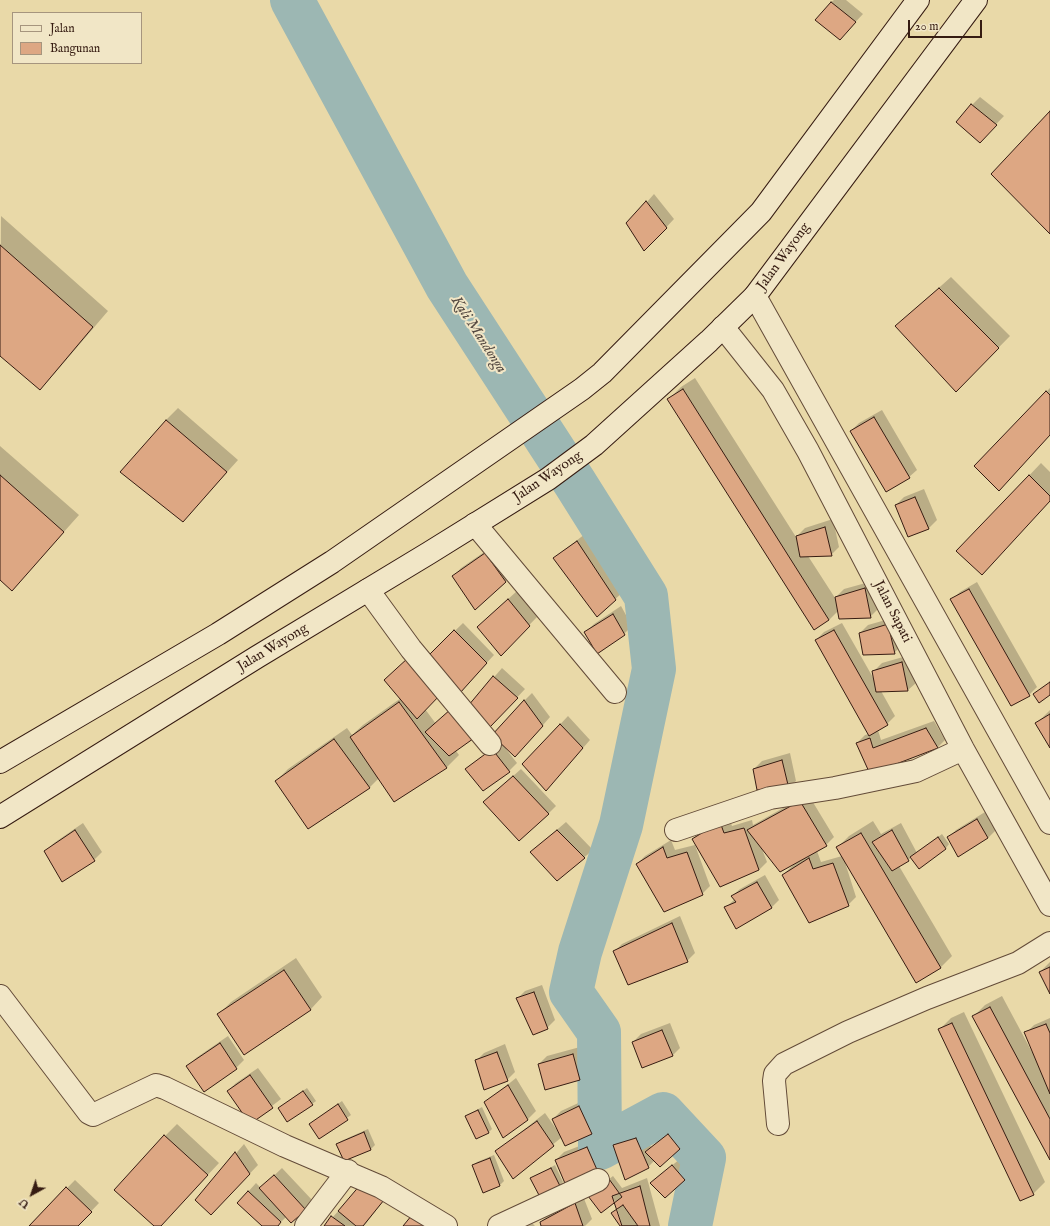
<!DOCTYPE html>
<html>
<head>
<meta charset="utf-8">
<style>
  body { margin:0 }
  #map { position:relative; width:1050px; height:1226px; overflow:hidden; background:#e9d9a8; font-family:"IM FELL English",serif }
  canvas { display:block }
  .legend { position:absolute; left:12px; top:12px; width:130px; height:52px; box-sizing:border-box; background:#f1e6c6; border:1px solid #a6957e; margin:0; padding:5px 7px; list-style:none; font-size:12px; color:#361c12 }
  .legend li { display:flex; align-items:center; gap:8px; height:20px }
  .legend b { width:20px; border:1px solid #a6957e }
  .north { position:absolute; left:12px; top:1174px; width:40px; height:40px; -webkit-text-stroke:3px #f1e6c6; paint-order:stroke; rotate:220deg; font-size:11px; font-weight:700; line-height:16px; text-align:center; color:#361c12 }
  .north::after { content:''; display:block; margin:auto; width:14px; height:18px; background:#361c12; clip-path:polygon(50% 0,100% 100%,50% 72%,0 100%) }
  .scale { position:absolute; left:908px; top:20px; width:74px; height:18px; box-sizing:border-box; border:2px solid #361c12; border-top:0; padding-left:5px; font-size:12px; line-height:14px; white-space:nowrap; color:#361c12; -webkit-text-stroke:3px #f1e6c6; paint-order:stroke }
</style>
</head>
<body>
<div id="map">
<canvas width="1050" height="1226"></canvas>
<ul class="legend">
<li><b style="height:5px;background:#f1e6c6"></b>Jalan</li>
<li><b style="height:11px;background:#dda783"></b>Bangunan</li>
</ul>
<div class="north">U</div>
<div class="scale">20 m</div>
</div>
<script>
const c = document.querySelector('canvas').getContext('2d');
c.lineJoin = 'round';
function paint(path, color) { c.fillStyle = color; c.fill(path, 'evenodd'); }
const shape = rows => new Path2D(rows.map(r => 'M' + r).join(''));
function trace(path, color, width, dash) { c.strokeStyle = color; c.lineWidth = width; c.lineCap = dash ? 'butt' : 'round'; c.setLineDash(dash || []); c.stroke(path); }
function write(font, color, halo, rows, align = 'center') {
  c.font = font + ' "IM FELL English",serif'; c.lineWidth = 4; c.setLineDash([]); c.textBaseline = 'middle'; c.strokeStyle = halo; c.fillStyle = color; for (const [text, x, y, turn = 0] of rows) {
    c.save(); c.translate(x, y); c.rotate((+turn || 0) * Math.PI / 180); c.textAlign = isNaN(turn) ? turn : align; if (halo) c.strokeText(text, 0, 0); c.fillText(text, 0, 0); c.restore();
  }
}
const shadow = shape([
  [834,0,846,0,863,14,847,31,831,2],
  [980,97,1004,116,980,141,972,105],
  [654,194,674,219,645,250,647,202],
  [1,216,108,311,55,373,40,389,0,354],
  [951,277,1010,336,956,391,896,326],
  [695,378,796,537,805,528,833,519,839,547,831,555,808,556,837,601,836,597,844,589,873,581,878,609,870,617,839,610,829,620,814,629,669,399,681,387],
  [1050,388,1050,435,1011,477,975,466],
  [178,408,238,460,194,509,166,420],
  [882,410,917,470,909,477,851,431,859,423],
  [0,446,79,515,12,590,0,579],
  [1041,463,1050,472,1050,500,958,551],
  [924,489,937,520,929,528,909,536,896,505,904,497],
  [585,534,624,591,597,616,554,558],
  [493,546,513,574,505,582,454,576,461,568],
  [977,582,1037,687,1029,695,952,599,960,592],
  [517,591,537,617,501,654,486,619],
  [621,606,632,626,624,634,586,632,594,624],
  [896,617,902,645,894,653,860,633,868,625],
  [463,623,494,655,468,683,428,657],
  [842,623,875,681,874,671,882,663,910,655,916,683,908,690,881,691,895,716,887,724,878,730,881,740,934,721,945,740,937,748,871,773,857,743,865,735,869,734,816,640,824,632],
  [502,668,525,689,498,718,469,706],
  [532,693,550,717,523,748,506,749,517,763,509,771,466,769,501,742,524,701],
  [401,698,425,709,459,755,447,767,395,801,379,778,370,787,309,828,276,781,288,769,347,728,352,735,363,725],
  [1050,710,1050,746,1037,723],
  [568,716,590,740,553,782,523,764],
  [790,753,796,781,788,788,754,769,762,761],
  [521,769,556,806,548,814,484,802],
  [808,794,834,837,826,845,817,851,821,862,842,856,837,848,849,836,873,821,881,834,901,823,917,853,942,834,949,844,946,848,919,867,912,857,899,866,952,956,940,968,843,856,856,897,848,905,783,875,793,865,762,849,767,862,759,870,721,886,693,839,701,831,728,815,732,826,752,820,753,825],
  [985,812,996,830,988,838,958,855,948,838,956,830],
  [566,822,593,850,557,880,531,852],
  [83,823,102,852,94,860,46,851,54,843],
  [671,840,675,850,695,845,710,886,702,894,637,864,645,856],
  [765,875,779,900,771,908,725,908,735,899,732,896,740,889],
  [680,916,695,953,687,961,614,952,622,944],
  [296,958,322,997,311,1009,219,1014,231,1002],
  [1050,962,1050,992,1040,972],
  [542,985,555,1020,547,1028,517,999,525,991],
  [1002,996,1032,1052,1034,1052,1026,1033,1034,1025,1050,1018,1050,1158,973,1017,985,1005],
  [964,1012,1045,1182,1033,1194,939,1030,951,1018],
  [670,1023,680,1048,672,1056,633,1042,641,1034],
  [228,1036,244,1060,236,1068,204,1090,188,1066,196,1058],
  [505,1044,515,1072,507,1080,476,1061,484,1053],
  [580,1047,587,1072,579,1080,539,1064,547,1056],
  [258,1068,281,1099,250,1123,228,1091,236,1083],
  [516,1078,536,1111,528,1119,503,1137,486,1102],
  [307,1088,316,1101,312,1104,283,1105],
  [587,1099,599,1125,591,1133,562,1137,513,1177,497,1151,545,1113,559,1133,553,1119,561,1111],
  [342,1101,351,1115,319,1138,314,1121],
  [482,1107,492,1129,489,1132,466,1116],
  [177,1124,219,1163,160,1226,155,1226,165,1136],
  [676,1127,688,1140,660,1165,655,1160,648,1167,614,1146,622,1138,644,1130,651,1147],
  [368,1129,375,1145,371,1149,344,1160,337,1144,341,1141],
  [595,1140,606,1164,598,1172,556,1160,564,1152],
  [244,1144,258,1165,211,1214,196,1200],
  [494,1155,504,1181,500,1185,483,1192,473,1166,477,1162],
  [681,1158,692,1172,684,1179,651,1183],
  [555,1165,563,1182,560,1186,532,1178],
  [282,1168,313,1201,305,1209,286,1217,277,1226,263,1226,238,1203,256,1183,261,1188],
  [613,1176,622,1188,647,1178,660,1226,622,1226,615,1201,593,1192],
  [75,1180,99,1203,77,1226,30,1226],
  [391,1191,364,1226,325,1226,340,1209],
  [583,1196,592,1219,585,1226,543,1226,541,1222,549,1214],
  [527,1218,535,1226,519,1226]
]);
const river = shape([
  [292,0,447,286,575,483,646,596,654,669,621,825,580,952,571,992,599,1032,600,1148,663,1114,704,1158,690,1226]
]);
const building = shape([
  [831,2,856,22,840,40,815,20,831,2],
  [971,104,997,125,980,143,956,122,971,104],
  [1050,111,1050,234,991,174,1050,111],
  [646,201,667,228,644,251,626,223,646,201],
  [0,245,93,327,40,390,0,356,0,245],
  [939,288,999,348,956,392,895,326,939,288],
  [683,389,829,620,814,630,667,399,683,389],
  [1046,391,1050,395,1050,435,999,491,974,466,1046,391],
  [874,417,910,478,886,492,850,431,874,417],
  [166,420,227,472,183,522,120,472,166,420],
  [0,475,64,532,12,591,0,580,0,475],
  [1029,475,1050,496,1050,501,982,575,956,551,1029,475],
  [915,497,929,529,908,537,895,505,915,497],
  [825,527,832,556,800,557,796,536,825,527],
  [577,541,616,600,597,617,553,558,577,541],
  [485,553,506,582,475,610,452,576,485,553],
  [865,588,871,618,839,619,835,597,865,588],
  [969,589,1030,696,1011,706,950,599,969,589],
  [508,599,530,626,501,656,477,627,508,599],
  [613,614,625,635,597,654,584,632,613,614],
  [888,624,895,654,863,655,859,633,888,624],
  [454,630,487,663,460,693,427,657,454,630],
  [834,630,888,725,869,736,815,640,834,630],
  [408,658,441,694,417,719,384,680,408,658],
  [902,662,908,691,876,692,872,671,902,662],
  [493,676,518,698,490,727,468,706,493,676],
  [1050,682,1050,695,1039,703,1033,694,1050,682],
  [524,700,543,726,515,757,492,735,524,700],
  [399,702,447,768,394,802,350,737,399,702],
  [451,709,477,736,449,756,425,732,451,709],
  [1050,714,1050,748,1035,723,1050,714],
  [560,724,583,748,546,791,522,764,560,724],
  [926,728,938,748,870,774,856,743,870,738,873,748,926,728],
  [334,739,370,788,308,829,275,781,334,739],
  [492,749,510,772,483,791,465,769,492,749],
  [782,760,789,789,757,790,753,769,782,760],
  [513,776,549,814,519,841,483,802,513,776],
  [800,801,827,846,780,872,747,830,800,801],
  [977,819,988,838,958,857,947,837,977,819],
  [720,822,724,833,744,828,759,870,720,887,692,839,720,822],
  [75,830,95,861,62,882,44,851,75,830],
  [557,830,585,858,557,881,530,852,557,830],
  [892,830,909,861,892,871,872,842,892,830],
  [861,833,941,968,916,983,836,847,861,833],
  [938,837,946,849,919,869,910,857,938,837],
  [663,847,667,858,687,852,703,895,664,912,636,864,663,847],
  [809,858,813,869,833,863,849,906,809,923,782,875,809,858],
  [757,882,772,908,736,929,724,907,736,902,731,896,757,882],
  [672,923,688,962,628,985,613,951,672,923],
  [1050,967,1050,994,1039,972,1050,967],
  [284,970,311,1010,244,1055,217,1014,284,970],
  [534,992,548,1029,533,1035,516,998,534,992],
  [990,1007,1050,1119,1050,1160,972,1016,990,1007],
  [952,1023,1034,1195,1020,1201,938,1029,952,1023],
  [1046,1024,1050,1033,1050,1094,1024,1032,1046,1024],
  [662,1030,673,1056,642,1068,632,1042,662,1030],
  [220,1043,237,1069,204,1092,186,1066,220,1043],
  [497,1052,508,1081,484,1090,475,1060,497,1052],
  [573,1054,580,1080,545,1090,538,1064,573,1054],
  [250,1075,273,1108,250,1124,227,1091,250,1075],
  [508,1085,528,1120,503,1138,484,1102,508,1085],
  [303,1091,313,1105,287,1122,278,1108,303,1091],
  [338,1104,348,1120,319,1139,309,1124,338,1104],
  [579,1106,592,1134,565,1146,552,1119,579,1106],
  [478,1110,489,1133,476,1139,465,1116,478,1110],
  [537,1121,554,1146,513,1179,495,1151,537,1121],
  [364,1132,371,1150,344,1161,336,1144,364,1132],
  [668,1134,680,1149,660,1167,645,1152,668,1134],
  [164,1135,208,1175,161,1226,154,1226,114,1190,164,1135],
  [636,1138,649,1168,625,1180,613,1145,636,1138],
  [587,1147,598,1172,567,1188,555,1160,587,1147],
  [235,1152,250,1174,211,1215,195,1200,235,1152],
  [490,1158,500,1186,483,1193,472,1165,490,1158],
  [672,1165,685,1180,665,1198,650,1183,672,1165],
  [551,1168,560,1186,540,1197,530,1178,551,1168],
  [274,1175,306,1210,291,1223,259,1188,274,1175],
  [609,1179,622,1197,601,1213,588,1196,609,1179],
  [361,1184,384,1200,363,1226,356,1226,338,1211,361,1184],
  [640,1186,650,1226,622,1226,612,1196,640,1186],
  [66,1187,92,1212,78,1226,29,1226,66,1187],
  [248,1191,281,1222,278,1226,262,1226,237,1203,248,1191],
  [575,1203,583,1226,541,1226,540,1222,575,1203],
  [623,1205,638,1226,620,1226,611,1213,623,1205],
  [412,1215,426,1226,403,1226,412,1215],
  [331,1216,345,1226,324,1226,331,1216]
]);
const minor = shape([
  [755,296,1050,823],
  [723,327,773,390,808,451,963,749,1050,905],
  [475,524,615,692],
  [368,590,411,649,490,744],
  [676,830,770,798,835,788,916,771,963,749],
  [0,996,89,1113,93,1115,156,1085,165,1088,285,1146,381,1187,446,1226],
  [778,1124,774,1081,775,1074,784,1064,848,1032,927,998,1018,963,1050,943],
  [306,1226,348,1171],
  [499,1226,598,1180]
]);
const secondary = shape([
  [0,762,218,634,332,562,582,389,602,373,761,212,918,0],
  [0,817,257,657,429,553,548,479,594,445,709,341,755,296,976,0]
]);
const streetNames = [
  ["Jalan Wayong",784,257,-54],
  ["Jalan Wayong",548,477,-34],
  ["Jalan Sapati",892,612,63],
  ["Jalan Wayong",273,648,-31]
];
const waterNames = [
  ["Kali Mandonga",478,335,57]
];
paint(shadow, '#0003');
trace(river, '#9cb7b3', 44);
paint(building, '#dda783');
trace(building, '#361c12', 1);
trace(minor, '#634b38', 24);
trace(secondary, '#361c12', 24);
trace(minor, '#f1e6c6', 22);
trace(secondary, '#f1e6c6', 22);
write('14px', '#361c12', '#f1e6c6', streetNames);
write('italic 15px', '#554a42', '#f1e6c6', waterNames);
</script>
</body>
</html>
